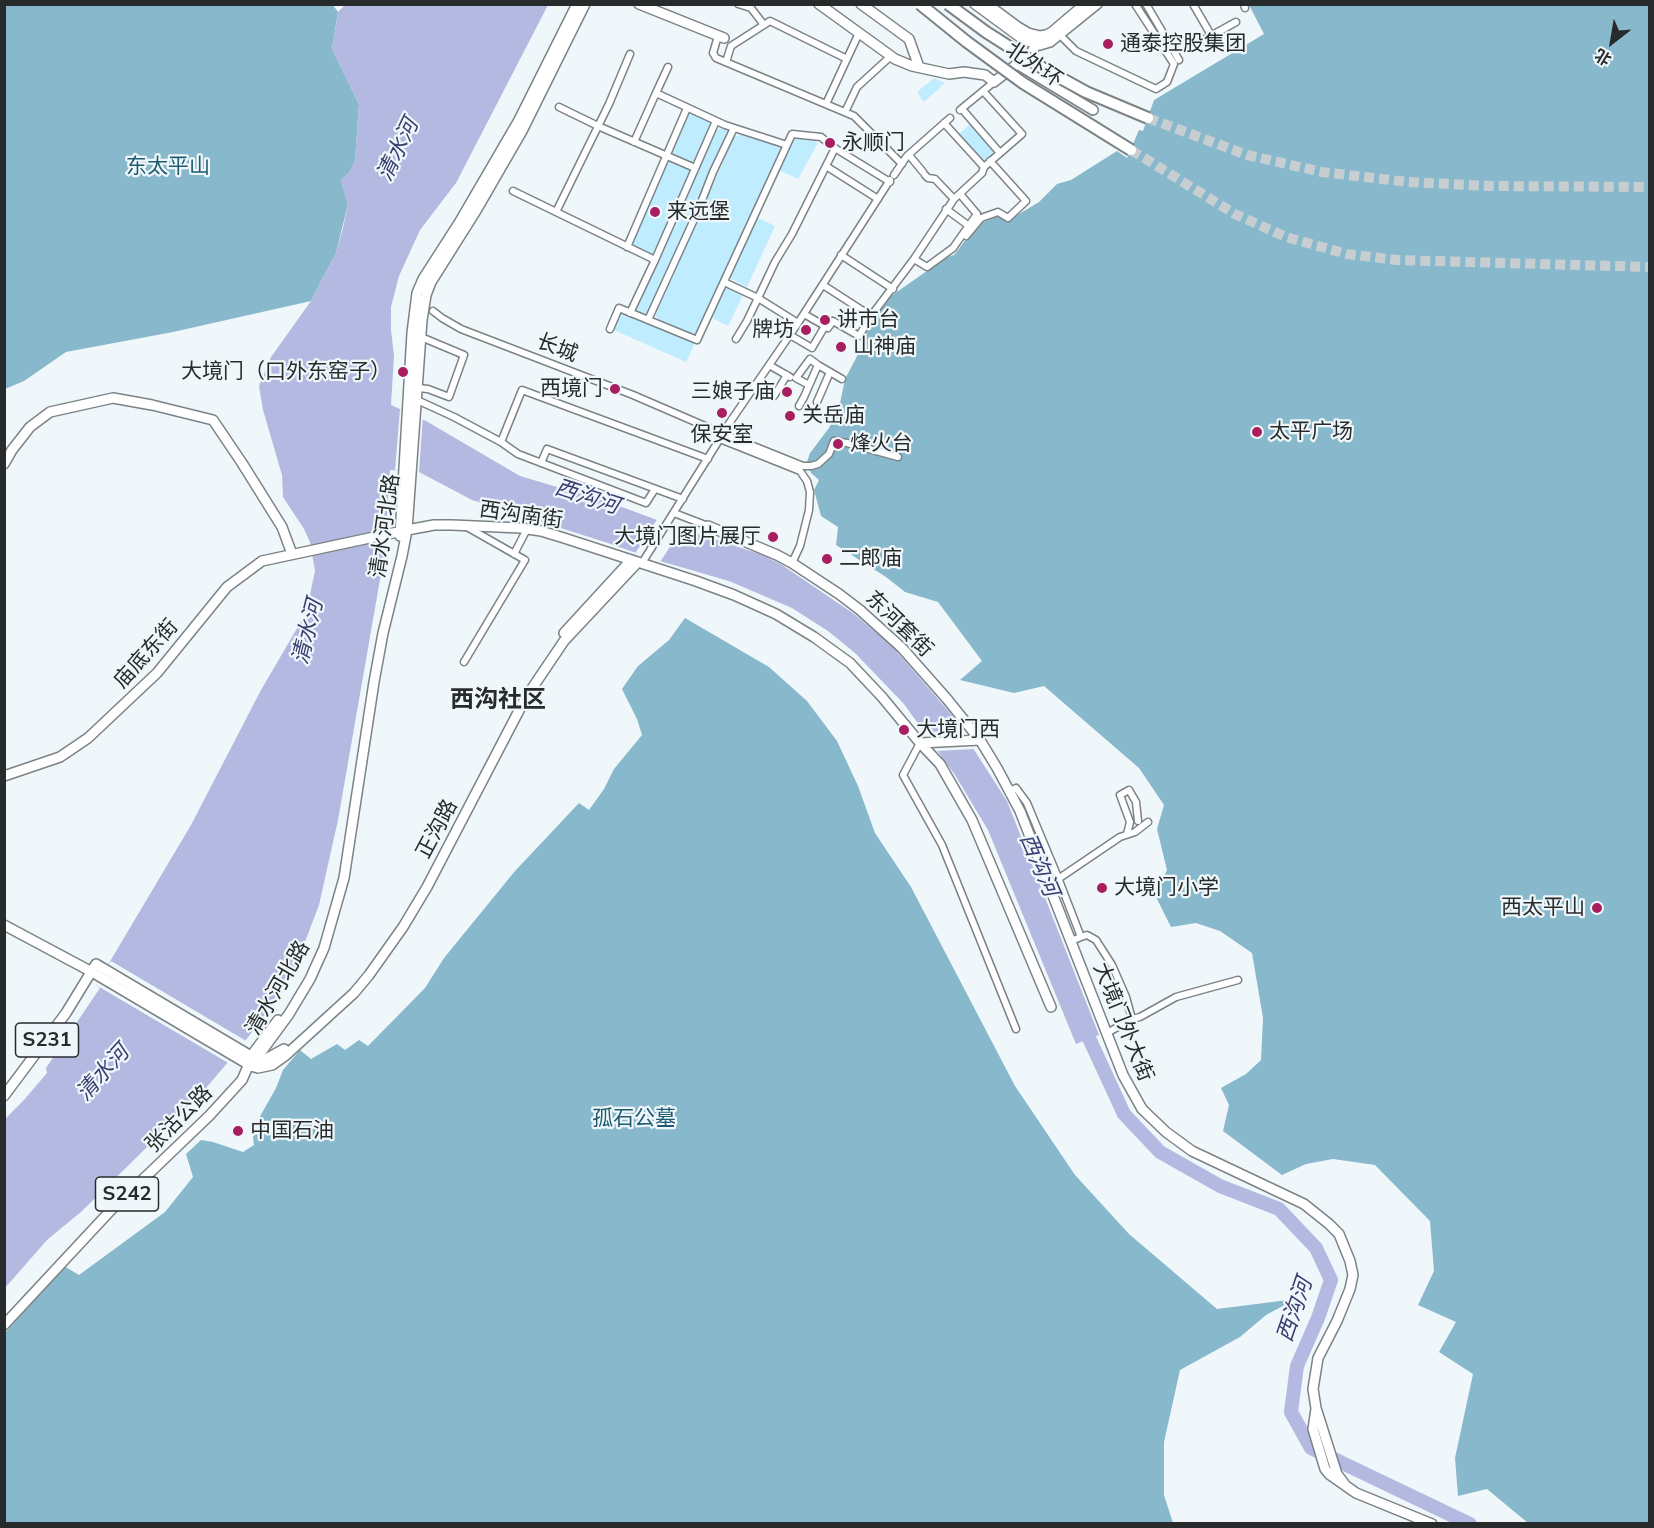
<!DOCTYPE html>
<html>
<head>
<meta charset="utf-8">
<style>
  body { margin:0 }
  #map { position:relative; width:1654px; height:1528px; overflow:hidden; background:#eff7fa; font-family:Mulish,"Noto Sans SC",sans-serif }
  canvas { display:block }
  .frame { position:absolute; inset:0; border:6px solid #282b2c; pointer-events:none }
  .north { position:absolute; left:1582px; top:12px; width:60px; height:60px; -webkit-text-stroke:4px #eff7fa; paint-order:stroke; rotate:211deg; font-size:16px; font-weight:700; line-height:24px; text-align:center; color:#282b2c }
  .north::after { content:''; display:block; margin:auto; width:21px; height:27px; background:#282b2c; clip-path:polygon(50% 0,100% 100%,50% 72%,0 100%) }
</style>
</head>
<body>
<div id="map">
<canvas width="1654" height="1528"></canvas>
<div class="frame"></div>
<div class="north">北</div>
</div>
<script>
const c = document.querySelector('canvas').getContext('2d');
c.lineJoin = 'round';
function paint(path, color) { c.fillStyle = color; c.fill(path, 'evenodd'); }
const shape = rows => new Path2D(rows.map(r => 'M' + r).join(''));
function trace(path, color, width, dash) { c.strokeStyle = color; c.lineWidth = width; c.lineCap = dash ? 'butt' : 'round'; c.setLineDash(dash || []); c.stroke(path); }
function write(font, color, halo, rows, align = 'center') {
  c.font = font + ' Mulish,"Noto Sans SC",sans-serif'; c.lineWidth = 4.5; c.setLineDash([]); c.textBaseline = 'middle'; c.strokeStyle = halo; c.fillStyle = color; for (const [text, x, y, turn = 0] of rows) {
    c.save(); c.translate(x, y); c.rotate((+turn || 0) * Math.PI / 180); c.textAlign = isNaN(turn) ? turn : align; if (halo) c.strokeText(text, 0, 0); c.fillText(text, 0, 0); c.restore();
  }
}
const green = shape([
  [934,78,945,83,925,101,923,101,917,92],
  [691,113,710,121,709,129,694,161,691,163,672,156,671,152,688,114],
  [970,124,996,153,984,164,958,135],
  [724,128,727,130,727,135,649,314,645,315,639,312,636,309,675,224,702,158,713,134,719,129],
  [742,134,781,147,698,332,694,335,658,319,655,315,670,283,734,137],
  [794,139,812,140,818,143,798,179,779,170],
  [670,161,689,168,691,172,656,253,651,256,632,247,632,242,667,162],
  [758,218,775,226,747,287,729,278],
  [726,286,743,295,728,326,712,318],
  [622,312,695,343,686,362,614,330]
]);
const forest = shape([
  [5,5,333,5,338,12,332,49,359,104,355,162,349,173,341,180,348,204,336,253,311,301,173,332,66,352,24,381,5,389],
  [1249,5,1649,5,1649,1523,1528,1523,1487,1489,1458,1496,1455,1458,1473,1374,1439,1352,1456,1322,1418,1305,1434,1271,1430,1221,1375,1165,1333,1159,1306,1164,1282,1175,1223,1131,1229,1105,1221,1088,1246,1074,1261,1060,1263,1018,1252,953,1220,931,1196,923,1171,927,1155,895,1167,870,1157,829,1164,805,1139,768,1044,686,1014,693,960,680,982,661,938,602,905,592,886,577,836,545,838,527,821,516,814,490,819,480,811,473,807,462,810,453,829,428,839,408,845,379,865,341,868,325,873,317,891,296,947,257,954,255,977,225,1001,215,1009,220,1039,202,1057,184,1071,180,1117,151,1127,158,1139,130,1143,131,1154,100,1264,34],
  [685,618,769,667,807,701,837,741,858,786,875,833,911,887,1015,1086,1075,1175,1129,1234,1217,1309,1296,1299,1266,1315,1240,1337,1180,1370,1164,1442,1164,1495,1173,1523,5,1524,5,1333,64,1266,79,1275,165,1212,193,1177,186,1154,201,1140,213,1142,243,1152,254,1145,253,1137,261,1124,258,1120,276,1088,283,1070,300,1050,311,1059,337,1044,345,1050,359,1040,368,1046,425,988,444,958,515,871,579,803,589,810,604,789,614,769,642,735,637,719,622,689,638,666,669,640]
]);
const water = shape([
  [346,4,548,5,456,183,420,230,399,276,391,307,391,330,394,356,391,405,426,421,520,476,614,504,673,526,763,555,782,565,854,614,892,646,951,714,1007,801,1099,1035,1076,1044,988,830,955,775,904,704,855,653,828,631,792,608,729,581,653,559,608,543,472,500,419,472,390,470,385,551,338,820,319,905,297,963,281,994,239,1049,201,1094,82,1211,47,1240,5,1288,5,1119,24,1100,47,1073,46,1068,100,988,96,985,191,825,261,690,306,613,315,571,310,542,304,529,283,497,282,475,263,410,259,386,271,357,311,301,336,253,343,228,348,204,341,180,349,173,355,160,359,104,332,49,338,12]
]);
const pier = shape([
  [400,409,410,410,423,416,419,472,395,470],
  [658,518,683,526,659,564,634,555],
  [962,731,974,749,936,751,924,732],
  [111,961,248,1042,230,1064,96,985]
]);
const river = shape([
  [1082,1023,1124,1114,1160,1152,1220,1186,1279,1209,1316,1248,1331,1280,1318,1318,1297,1366,1291,1412,1311,1448,1470,1524]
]);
const highwayTunnel = shape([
  [1148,118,1247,155,1322,172,1408,182,1491,186,1650,187],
  [1131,150,1235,214,1286,237,1347,254,1397,260,1650,267]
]);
const street = shape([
  [738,4,751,8,764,25],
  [1146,4,1179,60],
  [1193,4,1211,35],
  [1244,4,1245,8],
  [1057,32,1076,51,1156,89,1167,82,1174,64,1135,4],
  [718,36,713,53,716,58,854,116,902,164],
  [1198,43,1236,22],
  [726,62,731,46,770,21,847,59],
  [668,67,656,93,725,125,787,145],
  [826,104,859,33],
  [559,107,598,126,695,168],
  [962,109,1000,153],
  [960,110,994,82],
  [845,112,857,87,891,56],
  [944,123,984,167,1022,134,983,91],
  [634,142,656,93],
  [909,155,923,172],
  [826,166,878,199],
  [894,175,907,156,950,118],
  [925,175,928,178,935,179,954,199,982,173,984,167],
  [513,191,655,260],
  [954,199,914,259,927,267,953,248,977,214,960,194],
  [946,209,969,226],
  [556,212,609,104,630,54],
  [966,236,981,218,998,212,1008,218,1026,201,990,161],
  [627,247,687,108],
  [841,255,893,289],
  [724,282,758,298,747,321,736,339],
  [823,285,871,316],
  [433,311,442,318,461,329,633,395,721,433,803,466,811,466,818,464,829,454,834,441,847,443,898,457],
  [630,313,655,260,716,121],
  [648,320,697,213,713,172,734,128],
  [798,323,758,298,775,262,792,234,835,148],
  [825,326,828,328,833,321,859,336,871,316,914,259],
  [610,329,619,308,697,340,792,134,821,137,833,147,890,182],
  [790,335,812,348,825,326,804,314],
  [769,365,790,377],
  [818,365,842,379],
  [756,385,774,396,787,375],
  [418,388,428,389,449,397,464,355,421,337],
  [417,400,454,417,501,442,518,454,646,503,655,489],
  [817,402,830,372],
  [799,406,804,397,818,365,810,359,796,378,809,385],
  [728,425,798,323,890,180],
  [720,439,800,471,807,481,810,492,809,510,800,546,792,563],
  [501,442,522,390,708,459],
  [541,463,547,449,683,499],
  [674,513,708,526],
  [514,554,527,529],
  [642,563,721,437],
  [464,662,525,560,467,527],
  [920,743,903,775,942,845,1016,1029],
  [1010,791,1016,788,1027,803,1057,875,1081,937,1071,941],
  [1127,834,1130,822,1120,795,1129,790,1136,802,1138,821],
  [1058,879,1120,837,1135,832,1148,822],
  [1081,937,1087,935,1096,940,1112,965,1126,997,1132,1019],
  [1107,1033,1132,1019,1140,1017,1176,997,1238,980]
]);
const secondary = shape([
  [639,4,724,38],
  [819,4,895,59,912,66,949,74,964,72,985,75,994,82,1031,53,1037,44,1040,36],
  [861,4,909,39,919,67],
  [975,4,1024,40,1040,45,1050,42,1097,4],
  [987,4,1018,27,1028,33,1040,36,1046,35,1052,32,1085,4],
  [1017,64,1093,110],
  [4,464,12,450,30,427,50,412,113,398,152,405,213,420,242,463,282,527,292,554],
  [708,526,777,555,792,563,839,594,860,610,902,648,947,699,980,740],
  [564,633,631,560],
  [920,743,940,764,972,820,1051,1007],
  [4,776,60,757,88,738,157,673,227,587,262,561,407,530,434,525,452,525,521,528,541,531,564,538,696,581,734,595,776,614,814,637,850,663,882,697,920,743,980,740,997,768,1020,811,1123,1075,1142,1109,1166,1132,1192,1151,1304,1204,1329,1224,1339,1234,1350,1261,1353,1275,1350,1289,1337,1321,1318,1358,1313,1389,1316,1408,1337,1474,1346,1486],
  [4,925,92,972],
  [256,1059,264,1060,284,1049],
  [251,1066,258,1068,272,1065,286,1055,354,993,369,975,403,927,427,887,525,699,537,681,564,641,638,562],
  [1316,1409,1313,1429,1325,1469,1329,1474,1356,1493,1432,1524]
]);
const primary = shape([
  [400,536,412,333,417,293,423,279,459,223,519,120,577,4],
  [92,972,251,1066,289,1014,310,979,324,948,344,878,374,682,383,633,402,556,407,530,422,320,426,295,431,282,477,209,522,131,585,4],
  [254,1052,278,1020],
  [4,1096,66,1013,96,964,256,1059],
  [4,1325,112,1209,209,1116,242,1080,249,1064]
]);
const highwayBridge = shape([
  [920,4,967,42,1023,83,1131,150],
  [948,4,986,32,1044,69,1086,92,1148,118]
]);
const markers = [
  [1108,44,6,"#a91e5f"],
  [830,143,6,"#a91e5f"],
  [655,212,6,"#a91e5f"],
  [825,320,6,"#a91e5f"],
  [806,330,6,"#a91e5f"],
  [841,347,6,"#a91e5f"],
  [403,372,6,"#a91e5f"],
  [615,389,6,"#a91e5f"],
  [787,392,6,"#a91e5f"],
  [722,413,6,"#a91e5f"],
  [790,416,6,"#a91e5f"],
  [1257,432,6,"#a91e5f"],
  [838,444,6,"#a91e5f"],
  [773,537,6,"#a91e5f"],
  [827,559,6,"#a91e5f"],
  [904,730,6,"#a91e5f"],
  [1102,888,6,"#a91e5f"],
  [1597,908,6,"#a91e5f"],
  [238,1131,6,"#a91e5f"]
];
const shields = [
  [47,1040,63],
  [127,1194,63]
];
const shieldNames = [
  ["S231",47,1040],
  ["S242",127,1194]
];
const poiNames = [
  ["通泰控股集团",1120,44],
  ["永顺门",842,143],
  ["来远堡",667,212],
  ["讲市台",837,320],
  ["牌坊",794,330,"right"],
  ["山神庙",853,347],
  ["大境门（口外东窑子）",391,372,"right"],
  ["西境门",603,389,"right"],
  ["三娘子庙",775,392,"right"],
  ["关岳庙",802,416],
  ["太平广场",1269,432],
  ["保安室",722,435,"center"],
  ["烽火台",850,444],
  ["大境门图片展厅",761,537,"right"],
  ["二郎庙",839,559],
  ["大境门西",916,730],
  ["大境门小学",1114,888],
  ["西太平山",1585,908,"right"],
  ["中国石油",250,1131]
];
const streetNames = [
  ["北外环",1034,65,34],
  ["长城",557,348,21],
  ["西沟南街",521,515,8],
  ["清水河北路",385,526,-82],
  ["东河套街",899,624,44],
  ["庙底东街",146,654,-48],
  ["正沟路",437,829,-62],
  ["清水河北路",278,988,-60],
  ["大境门外大街",1123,1022,68],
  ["张沽公路",179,1119,-45]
];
const parkNames = [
  ["东太平山",168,167],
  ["孤石公墓",634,1119]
];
const waterNames = [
  ["清水河",398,150,-64],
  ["西沟河",587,497,18],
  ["清水河",308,632,-76],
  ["西沟河",1039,865,67],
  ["清水河",103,1073,-48],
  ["西沟河",1295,1310,-71]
];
const quarterNames = [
  ["西沟社区",498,700]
];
paint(green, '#c0ecff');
paint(forest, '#88b8cb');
paint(water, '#b3b9e1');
paint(pier, '#eff7fa');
trace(river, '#b3b9e1', 14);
trace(highwayTunnel, '#c7ced1', 10, [10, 5]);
trace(street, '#7c8386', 9);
trace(secondary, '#7c8386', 12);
trace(primary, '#7c8386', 12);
trace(street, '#fff', 6);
trace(secondary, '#fff', 9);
trace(primary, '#fff', 9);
trace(highwayBridge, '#7c8386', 14, []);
trace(highwayBridge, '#fff', 10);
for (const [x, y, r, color] of markers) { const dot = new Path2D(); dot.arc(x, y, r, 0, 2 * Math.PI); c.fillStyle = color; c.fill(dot); trace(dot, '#eff7fa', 2); }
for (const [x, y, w] of shields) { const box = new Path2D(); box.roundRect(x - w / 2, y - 17, w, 34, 4.5); c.fillStyle = '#eff7fa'; c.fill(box); trace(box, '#282b2c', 1.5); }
write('bold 20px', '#282b2c', null, shieldNames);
write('21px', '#282b2c', '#eff7fa', poiNames, 'left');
write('21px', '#282b2c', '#eff7fa', streetNames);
write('21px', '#1e5b70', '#eff7fa', parkNames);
write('italic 22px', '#393d71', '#eff7fa', waterNames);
write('bold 24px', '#282b2c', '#eff7fa', quarterNames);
</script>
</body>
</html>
